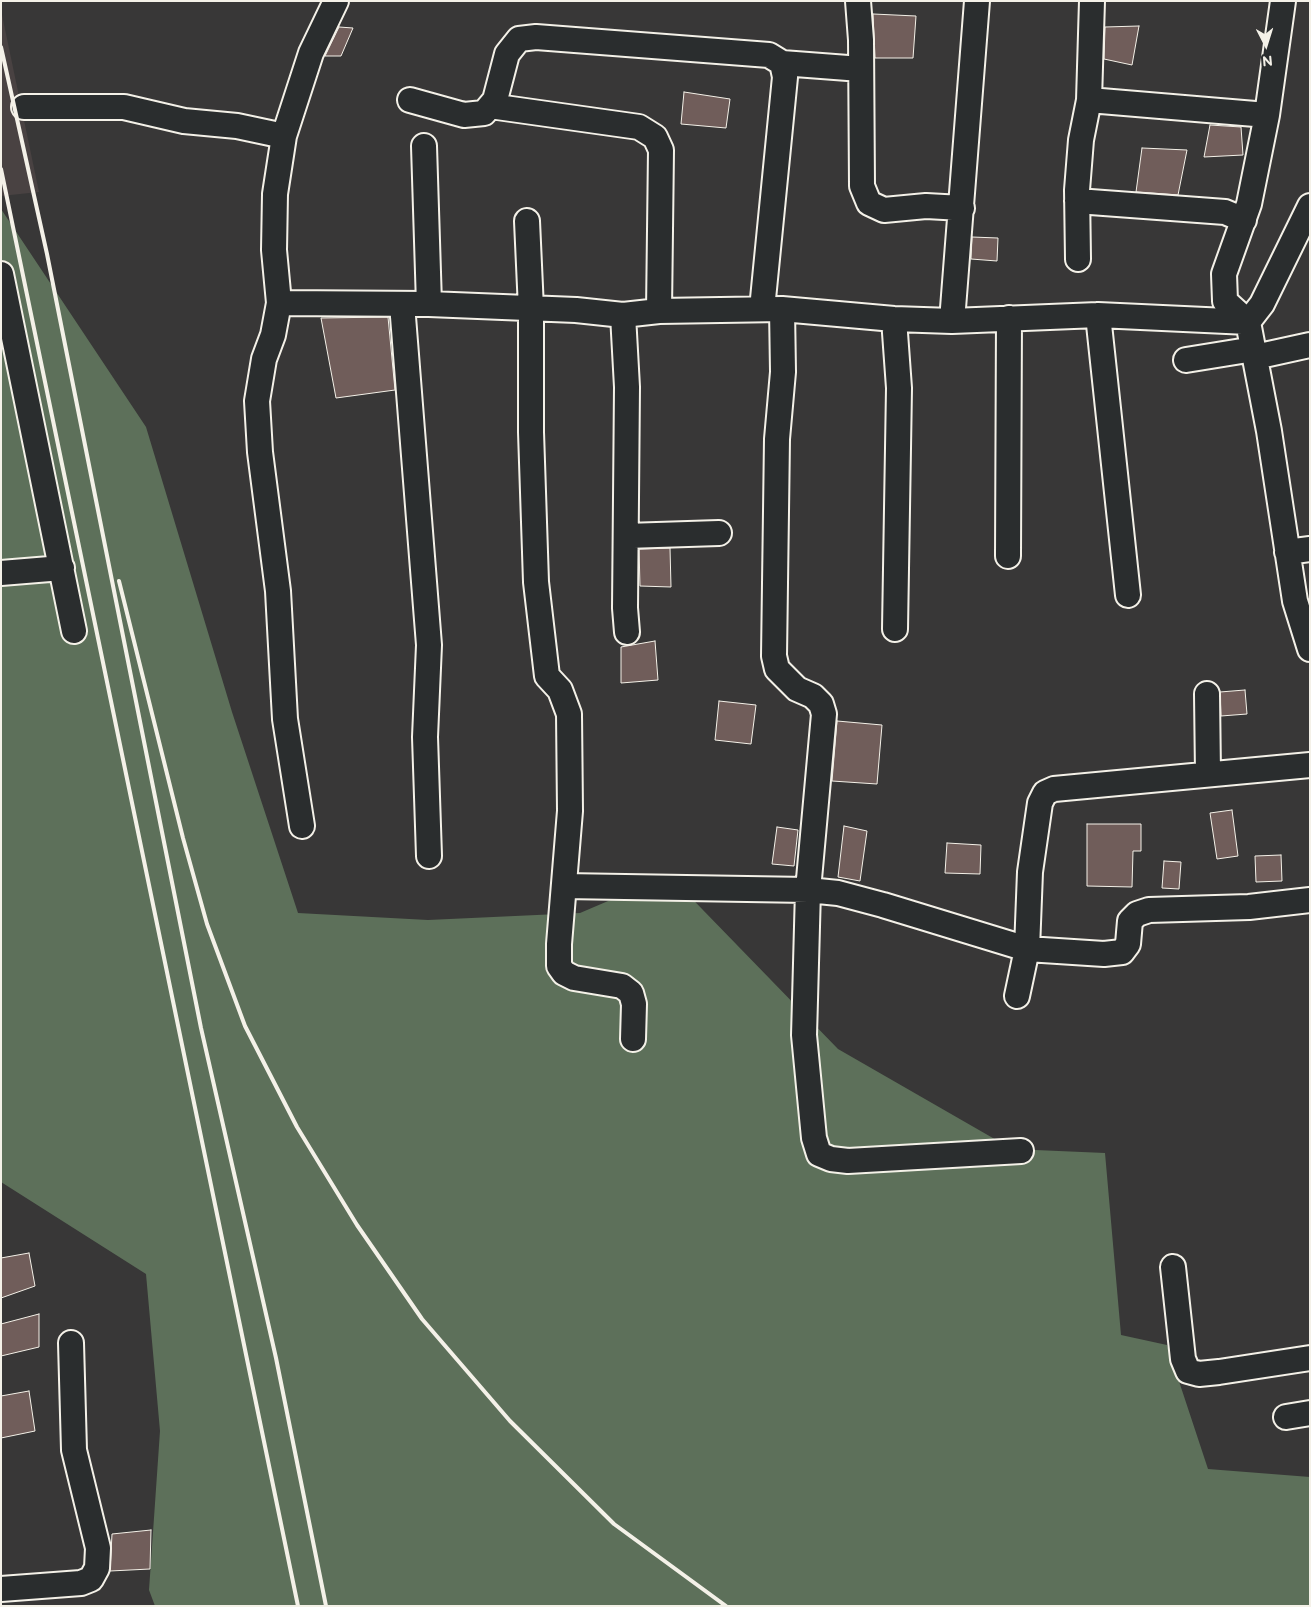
<!DOCTYPE html>
<html>
<head>
<meta charset="utf-8">
<style>
  body { margin:0 }
  #map { position:relative; width:1311px; height:1607px; overflow:hidden; background:#383737; font-family:"Balsamiq Sans",sans-serif }
  canvas { display:block }
  .frame { position:absolute; inset:0; border:2px solid #f4f1e8; pointer-events:none }
  .north { position:absolute; left:1241px; top:20px; width:50px; height:50px; -webkit-text-stroke:4px #2a2d2e; paint-order:stroke; rotate:175deg; font-size:14px; font-weight:700; line-height:20px; text-align:center; color:#f4f1e8 }
  .north::after { content:''; display:block; margin:auto; width:18px; height:22px; background:#f4f1e8; clip-path:polygon(50% 0,100% 100%,50% 72%,0 100%) }
</style>
</head>
<body>
<div id="map">
<canvas width="1311" height="1607"></canvas>
<div class="frame"></div>
<div class="north">N</div>
</div>
<script>
const c = document.querySelector('canvas').getContext('2d');
c.lineJoin = 'round';
function paint(path, color) { c.fillStyle = color; c.fill(path, 'evenodd'); }
const shape = rows => new Path2D(rows.map(r => 'M' + r).join(''));
function trace(path, color, width, dash) { c.strokeStyle = color; c.lineWidth = width; c.lineCap = dash ? 'butt' : 'round'; c.setLineDash(dash || []); c.stroke(path); }
const built = shape([
  [1,10,39,192,1,196]
]);
const green = shape([
  [1,209,146,427,232,712,298,913,428,920,580,913,669,875,838,1049,1012,1149,1105,1153,1121,1335,1167,1345,1208,1469,1310,1477,1310,1606,155,1606,149,1590,160,1431,146,1274,1,1182]
]);
const building = shape([
  [873,14,916,16,913,58,875,58,873,14],
  [1139,26,1132,65,1104,59,1105,27,1139,26],
  [339,27,353,28,341,56,325,56,339,27],
  [684,92,730,99,726,128,681,124,684,92],
  [1210,125,1241,127,1243,155,1204,157,1210,125],
  [1142,148,1187,150,1178,195,1136,192,1142,148],
  [972,237,998,238,997,261,971,259,972,237],
  [388,317,395,390,336,398,321,318,388,317],
  [670,548,671,587,640,586,639,549,670,548],
  [655,641,658,680,621,683,621,647,655,641],
  [1245,690,1247,714,1221,716,1220,692,1245,690],
  [719,701,756,705,751,744,715,740,719,701],
  [837,721,882,725,877,784,832,781,837,721],
  [1232,810,1238,856,1217,859,1210,813,1232,810],
  [1087,824,1141,824,1141,851,1133,851,1132,887,1087,886,1087,824],
  [844,826,867,831,860,881,838,877,844,826],
  [777,827,798,830,794,866,772,864,777,827],
  [947,843,981,845,980,874,945,873,947,843],
  [1281,855,1282,881,1256,882,1255,856,1281,855],
  [1164,861,1181,862,1179,889,1162,888,1164,861],
  [29,1253,35,1286,1,1298,1,1258,29,1253],
  [39,1314,39,1347,1,1356,1,1324,39,1314],
  [29,1391,35,1431,1,1438,1,1396,29,1391],
  [151,1530,150,1569,110,1571,112,1534,151,1530]
]);
const minor = shape([
  [858,1,861,40,862,186,869,203,884,210,926,206,962,208],
  [782,63,861,69],
  [410,100,464,115,484,113,495,100,507,54,519,39,536,37,769,55,782,63,785,77,762,309],
  [1089,100,1092,1],
  [490,106,639,127,655,137,661,150,659,311],
  [24,107,124,107,184,121,237,126,284,136],
  [424,146,429,304],
  [1077,201,1225,212,1244,220],
  [1310,206,1262,304,1248,322,1269,431,1295,601,1310,649],
  [527,221,531,309,531,432,536,582,547,676,560,690,569,714,570,811,559,944,559,966,564,973,574,978,622,986,631,993,634,1004,633,1039],
  [1078,259,1077,190,1081,140,1089,100,1267,115],
  [1,274,74,631],
  [279,303,429,304,576,310,623,315,659,311,782,309,894,319,952,321,1098,315,1248,322],
  [402,304,429,645,425,737,429,856],
  [782,309,783,372,777,439,774,656,777,669,797,689,813,696,821,704,824,714,808,890,805,1000,804,1035,814,1138,819,1154,831,1159,848,1161,1021,1151],
  [623,315,627,387,625,608,627,632],
  [1098,315,1128,595],
  [894,319,899,388,895,629],
  [952,321,977,1],
  [1248,322,1225,301,1224,274,1249,204,1267,115,1283,1],
  [1255,357,1310,345],
  [1186,360,1254,349],
  [626,536,719,533],
  [1287,552,1310,549],
  [1008,556,1009,318],
  [1,573,62,568],
  [1207,694,1208,774],
  [1310,765,1054,789,1045,793,1040,803,1030,872,1027,949,1104,954,1122,952,1128,944,1130,921,1137,914,1149,910,1249,907,1310,900],
  [302,826,285,719,278,591,260,452,257,401,264,359,273,335,279,303,274,250,275,194,284,136,311,53,336,1],
  [564,886,808,890,838,893,883,905,1027,949,1017,996],
  [1173,1267,1183,1359,1188,1371,1199,1374,1219,1372,1310,1358],
  [1286,1417,1310,1413],
  [1,1589,81,1583,91,1579,97,1568,98,1548,74,1450,71,1343]
]);
const rail = shape([
  [1,47,47,254,201,1028,276,1358,326,1606],
  [1,169,298,1606],
  [119,581,183,838,207,924,245,1026,297,1127,357,1225,422,1319,510,1421,614,1524,726,1606]
]);
paint(built, '#494242');
paint(green, '#5d705a');
paint(building, '#705d5a');
trace(building, '#f4f1e8', 1);
trace(minor, '#f4f1e8', 28);
trace(minor, '#2a2d2e', 24);
trace(rail, '#f4f1e8', 4);
</script>
</body>
</html>
